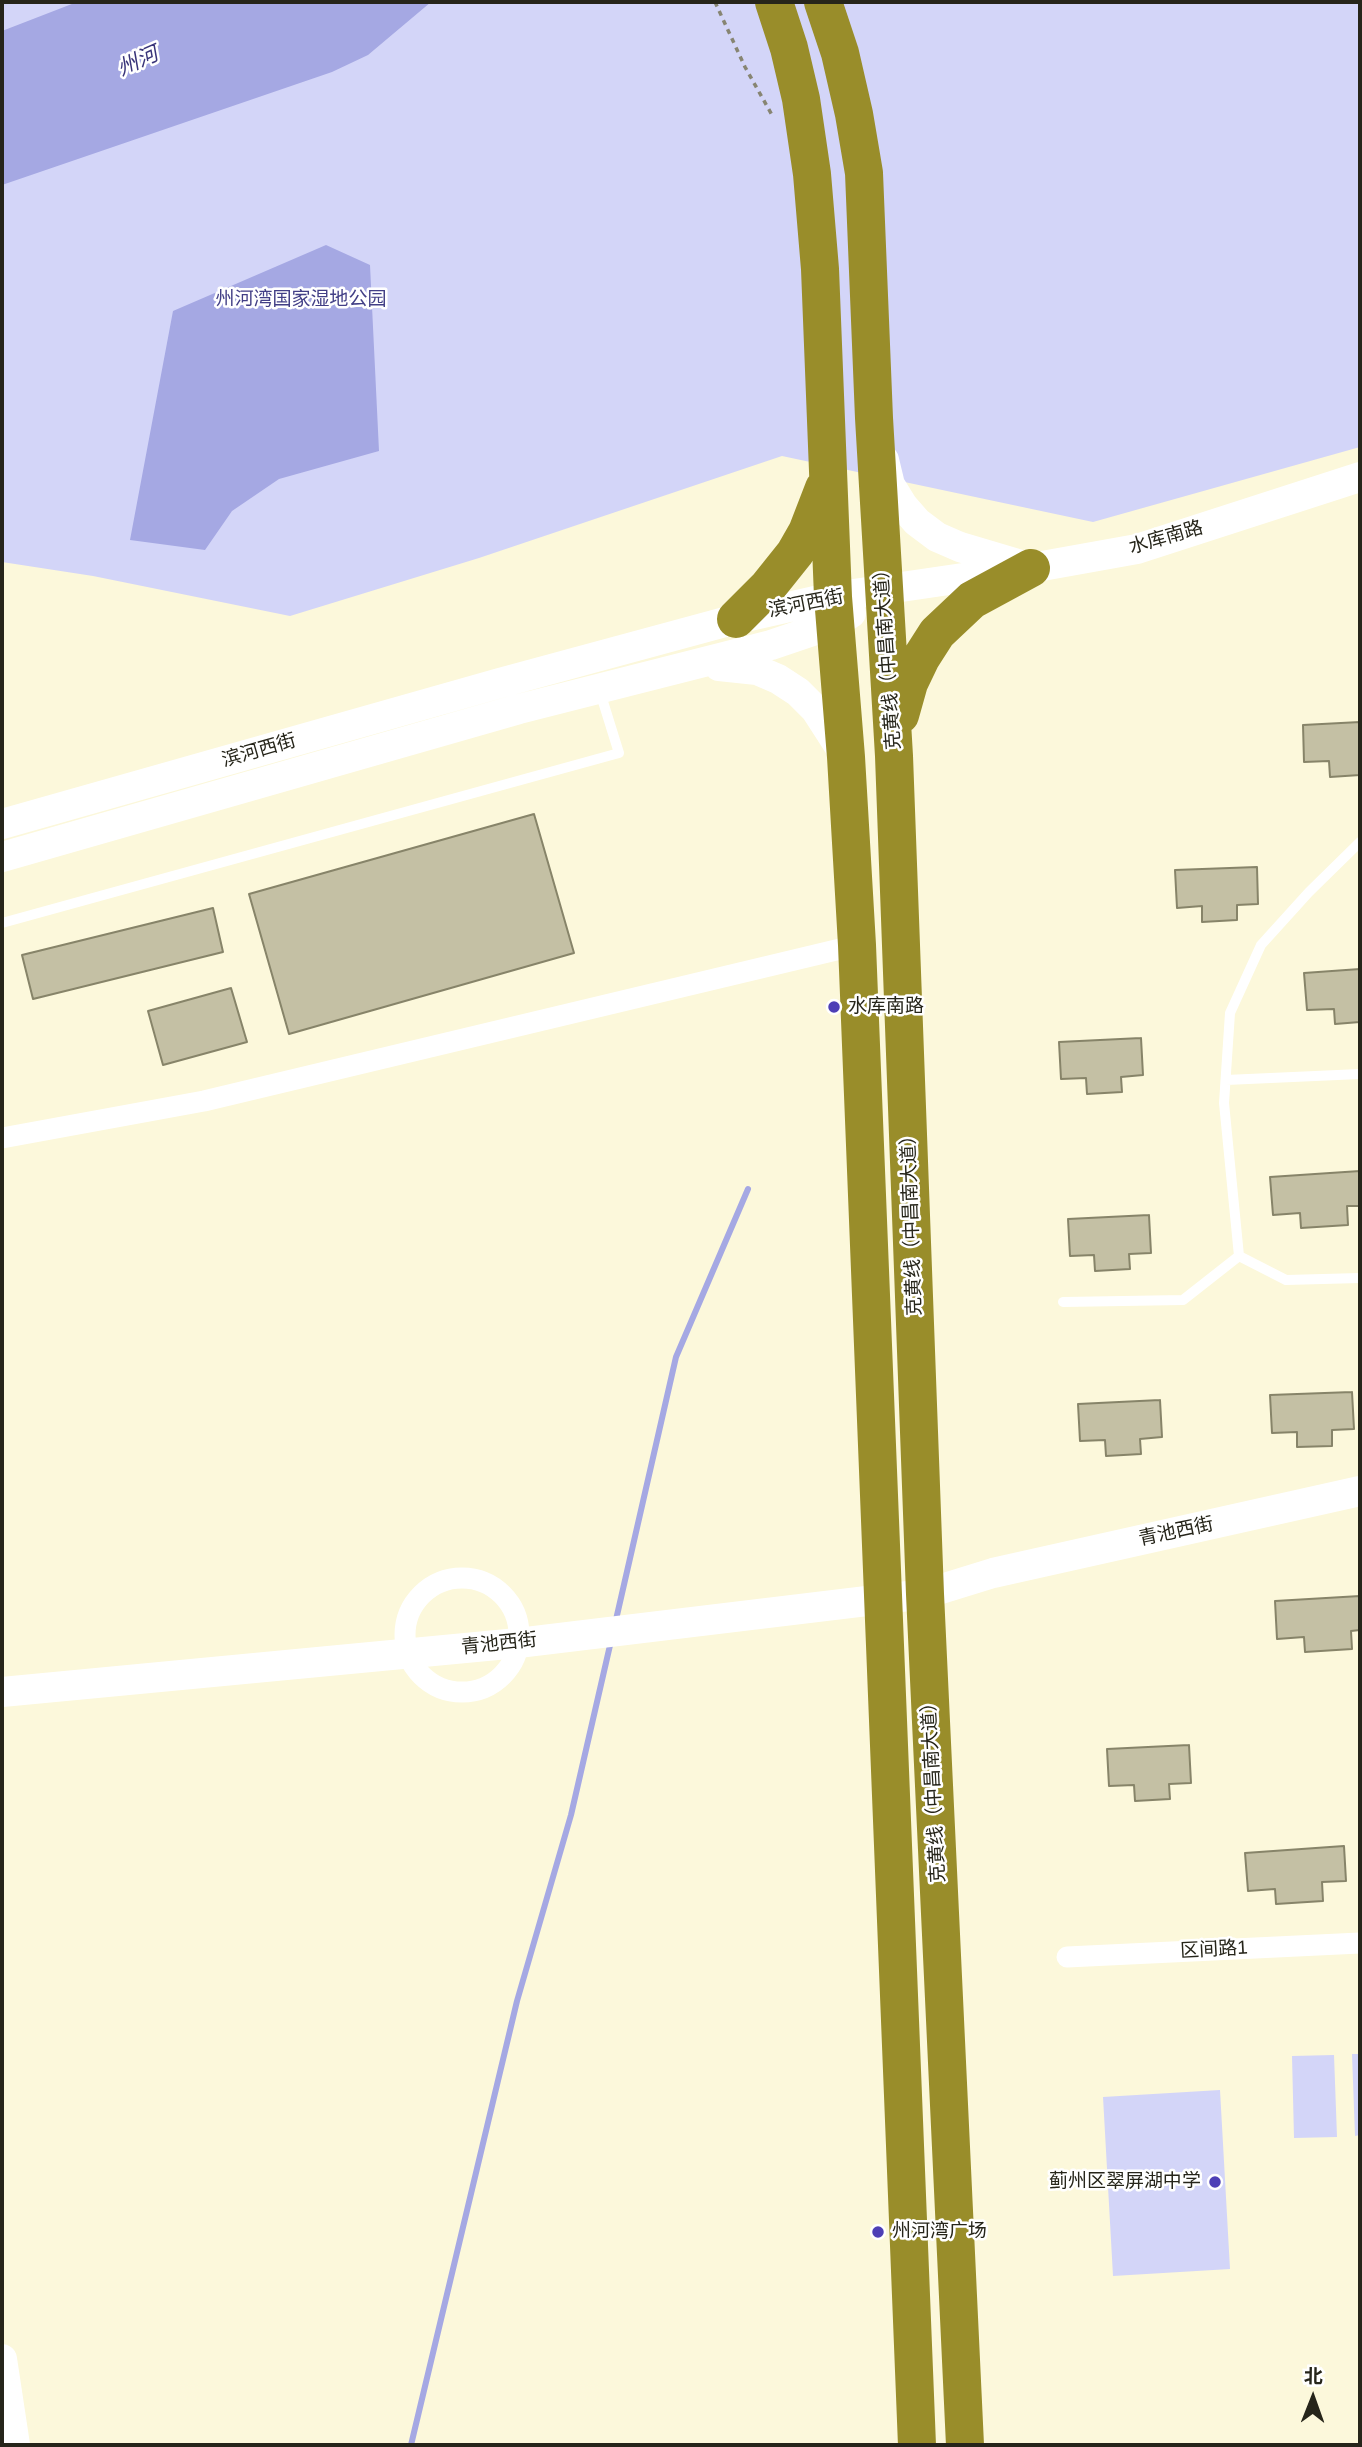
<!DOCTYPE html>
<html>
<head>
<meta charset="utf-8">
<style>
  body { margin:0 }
  #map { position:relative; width:1362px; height:2447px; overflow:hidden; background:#fcf8db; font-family:Helvetica,"Noto Sans SC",sans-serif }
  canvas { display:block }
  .frame { position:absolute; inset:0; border:4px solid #26251a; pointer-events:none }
  .north { position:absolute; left:1278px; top:2363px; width:70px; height:70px; -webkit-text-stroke:5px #fff; paint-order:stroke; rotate:1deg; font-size:19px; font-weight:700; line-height:28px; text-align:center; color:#26251a }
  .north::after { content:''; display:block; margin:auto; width:24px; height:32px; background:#26251a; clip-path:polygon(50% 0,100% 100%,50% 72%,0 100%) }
</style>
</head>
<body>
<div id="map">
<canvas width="1362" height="2447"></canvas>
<div class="frame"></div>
<div class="north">北</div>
</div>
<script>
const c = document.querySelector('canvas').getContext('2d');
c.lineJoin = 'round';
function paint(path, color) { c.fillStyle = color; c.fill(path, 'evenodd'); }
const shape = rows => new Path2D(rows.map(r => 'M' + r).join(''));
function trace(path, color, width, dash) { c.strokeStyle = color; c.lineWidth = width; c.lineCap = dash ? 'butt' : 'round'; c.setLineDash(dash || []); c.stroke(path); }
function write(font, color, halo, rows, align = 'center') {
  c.font = font + ' Helvetica,"Noto Sans SC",sans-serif'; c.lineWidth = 5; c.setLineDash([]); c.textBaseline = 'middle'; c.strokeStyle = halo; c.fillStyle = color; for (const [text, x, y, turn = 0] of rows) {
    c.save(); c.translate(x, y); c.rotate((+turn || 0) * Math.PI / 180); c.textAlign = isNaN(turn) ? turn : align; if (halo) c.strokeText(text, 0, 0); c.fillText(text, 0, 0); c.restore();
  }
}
const green = shape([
  [2,2,1360,2,1360,447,1093,522,782,456,479,558,290,616,93,576,2,562],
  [1352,2054,1360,2054,1360,2135,1355,2136],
  [1334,2055,1337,2137,1294,2138,1292,2056],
  [1220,2090,1230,2269,1113,2276,1103,2097]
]);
const water = shape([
  [77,2,431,2,368,55,332,72,2,185,2,31],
  [326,245,370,265,379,451,279,479,232,511,205,550,130,540,173,311]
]);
const stream = shape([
  [615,1624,676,1357,748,1189],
  [411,2445,517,2001,571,1815,611,1641]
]);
const building = shape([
  [1360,722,1360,775,1330,777,1329,761,1304,762,1303,725,1360,722],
  [534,814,574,953,289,1034,249,894,534,814],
  [1257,867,1258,904,1237,905,1237,920,1202,922,1202,906,1177,908,1175,870,1257,867],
  [213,908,223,952,33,999,22,955,213,908],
  [1360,969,1360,1022,1335,1024,1334,1009,1307,1010,1304,973,1360,969],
  [231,988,247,1042,163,1065,148,1011,231,988],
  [1141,1038,1143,1075,1121,1077,1122,1092,1087,1094,1086,1078,1061,1079,1059,1042,1141,1038],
  [1360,1171,1360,1206,1347,1206,1348,1225,1301,1228,1300,1213,1273,1215,1270,1177,1360,1171],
  [1149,1215,1151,1253,1129,1254,1130,1269,1095,1271,1094,1255,1070,1256,1068,1219,1149,1215],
  [1352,1392,1354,1429,1332,1430,1332,1446,1297,1447,1297,1432,1272,1433,1270,1395,1352,1392],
  [1160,1400,1162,1437,1140,1439,1141,1454,1106,1456,1105,1440,1080,1441,1078,1404,1160,1400],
  [1360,1596,1360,1630,1351,1631,1352,1649,1305,1652,1304,1637,1277,1639,1275,1601,1360,1596],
  [1189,1745,1191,1783,1169,1784,1170,1799,1135,1801,1134,1785,1109,1786,1107,1749,1189,1745],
  [1344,1846,1346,1881,1322,1882,1323,1901,1276,1904,1275,1889,1248,1891,1245,1853,1344,1846]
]);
const path = shape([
  [715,2,745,67,772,115]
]);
const lane = shape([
  [2,923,619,753,600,692],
  [1226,1080,1360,1074],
  [1239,1256,1224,1103,1230,1013,1261,945,1309,892,1360,842],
  [1063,1302,1183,1300,1239,1256,1286,1280,1360,1278]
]);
const street = shape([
  [2,1138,204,1101,857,945],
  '405 1635a57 57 0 1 1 114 0a57 57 0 1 1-114 0Z',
  [1067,1957,1360,1943]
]);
const secondary = shape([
  [884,460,890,485,903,506,917,522,937,537,960,547,1024,566],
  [719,666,757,670,778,679,798,692,816,710,845,755],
  [2,824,500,683,736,619,833,597,1031,568,1137,549,1360,477],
  [2,857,519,709,771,645,836,623,851,613],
  [2,1692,518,1643,925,1594,993,1573,1360,1491],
  [2,2359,15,2445]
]);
const highway = shape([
  [774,2,789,48,801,99,812,174,820,269,833,597,846,757,857,945,917,2445],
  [823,2,840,53,854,114,864,173,874,418,894,756,925,1594,965,2445],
  [736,619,767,588,795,553,807,532,824,488],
  [900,715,909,683,921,658,937,633,972,600,1031,568]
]);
const markers = [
  [834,1007,7,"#4d3fb6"],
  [1215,2182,7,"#4d3fb6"],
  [878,2232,7,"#4d3fb6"]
];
const parkNames = [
  ["州河湾国家湿地公园",301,300]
];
const streetNames = [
  ["水库南路",1166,538,-16],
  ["滨河西街",806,604,-11],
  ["克黄线（中昌南大道）",888,655,-94],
  ["滨河西街",259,751,-16],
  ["克黄线（中昌南大道）",912,1221,-92],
  ["青池西街",1176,1532,-12],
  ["青池西街",499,1644,-6],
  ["克黄线（中昌南大道）",934,1788,-93],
  ["区间路1",1214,1950,-3]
];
const poiNames = [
  ["水库南路",848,1007],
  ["蓟州区翠屏湖中学",1201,2182,"right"],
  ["州河湾广场",892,2232]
];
const waterNames = [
  ["州河",138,62,-24]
];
paint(green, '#d3d5f8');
paint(water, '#a5a8e3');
trace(stream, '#a5a8e3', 6);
paint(building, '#c4c0a4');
trace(building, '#878469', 2);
trace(path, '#878572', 3.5, [5, 5]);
trace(lane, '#fff', 10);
trace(street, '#fff', 21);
trace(secondary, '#fff', 30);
trace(highway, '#998d2a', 38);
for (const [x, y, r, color] of markers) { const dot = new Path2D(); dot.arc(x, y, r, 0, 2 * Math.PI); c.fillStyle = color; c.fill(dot); trace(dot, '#fff', 2.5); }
write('19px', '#423f86', '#fff', parkNames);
write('19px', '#26251a', '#fff', streetNames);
write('19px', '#26251a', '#fff', poiNames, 'left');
write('italic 21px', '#383379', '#fff', waterNames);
</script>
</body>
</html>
